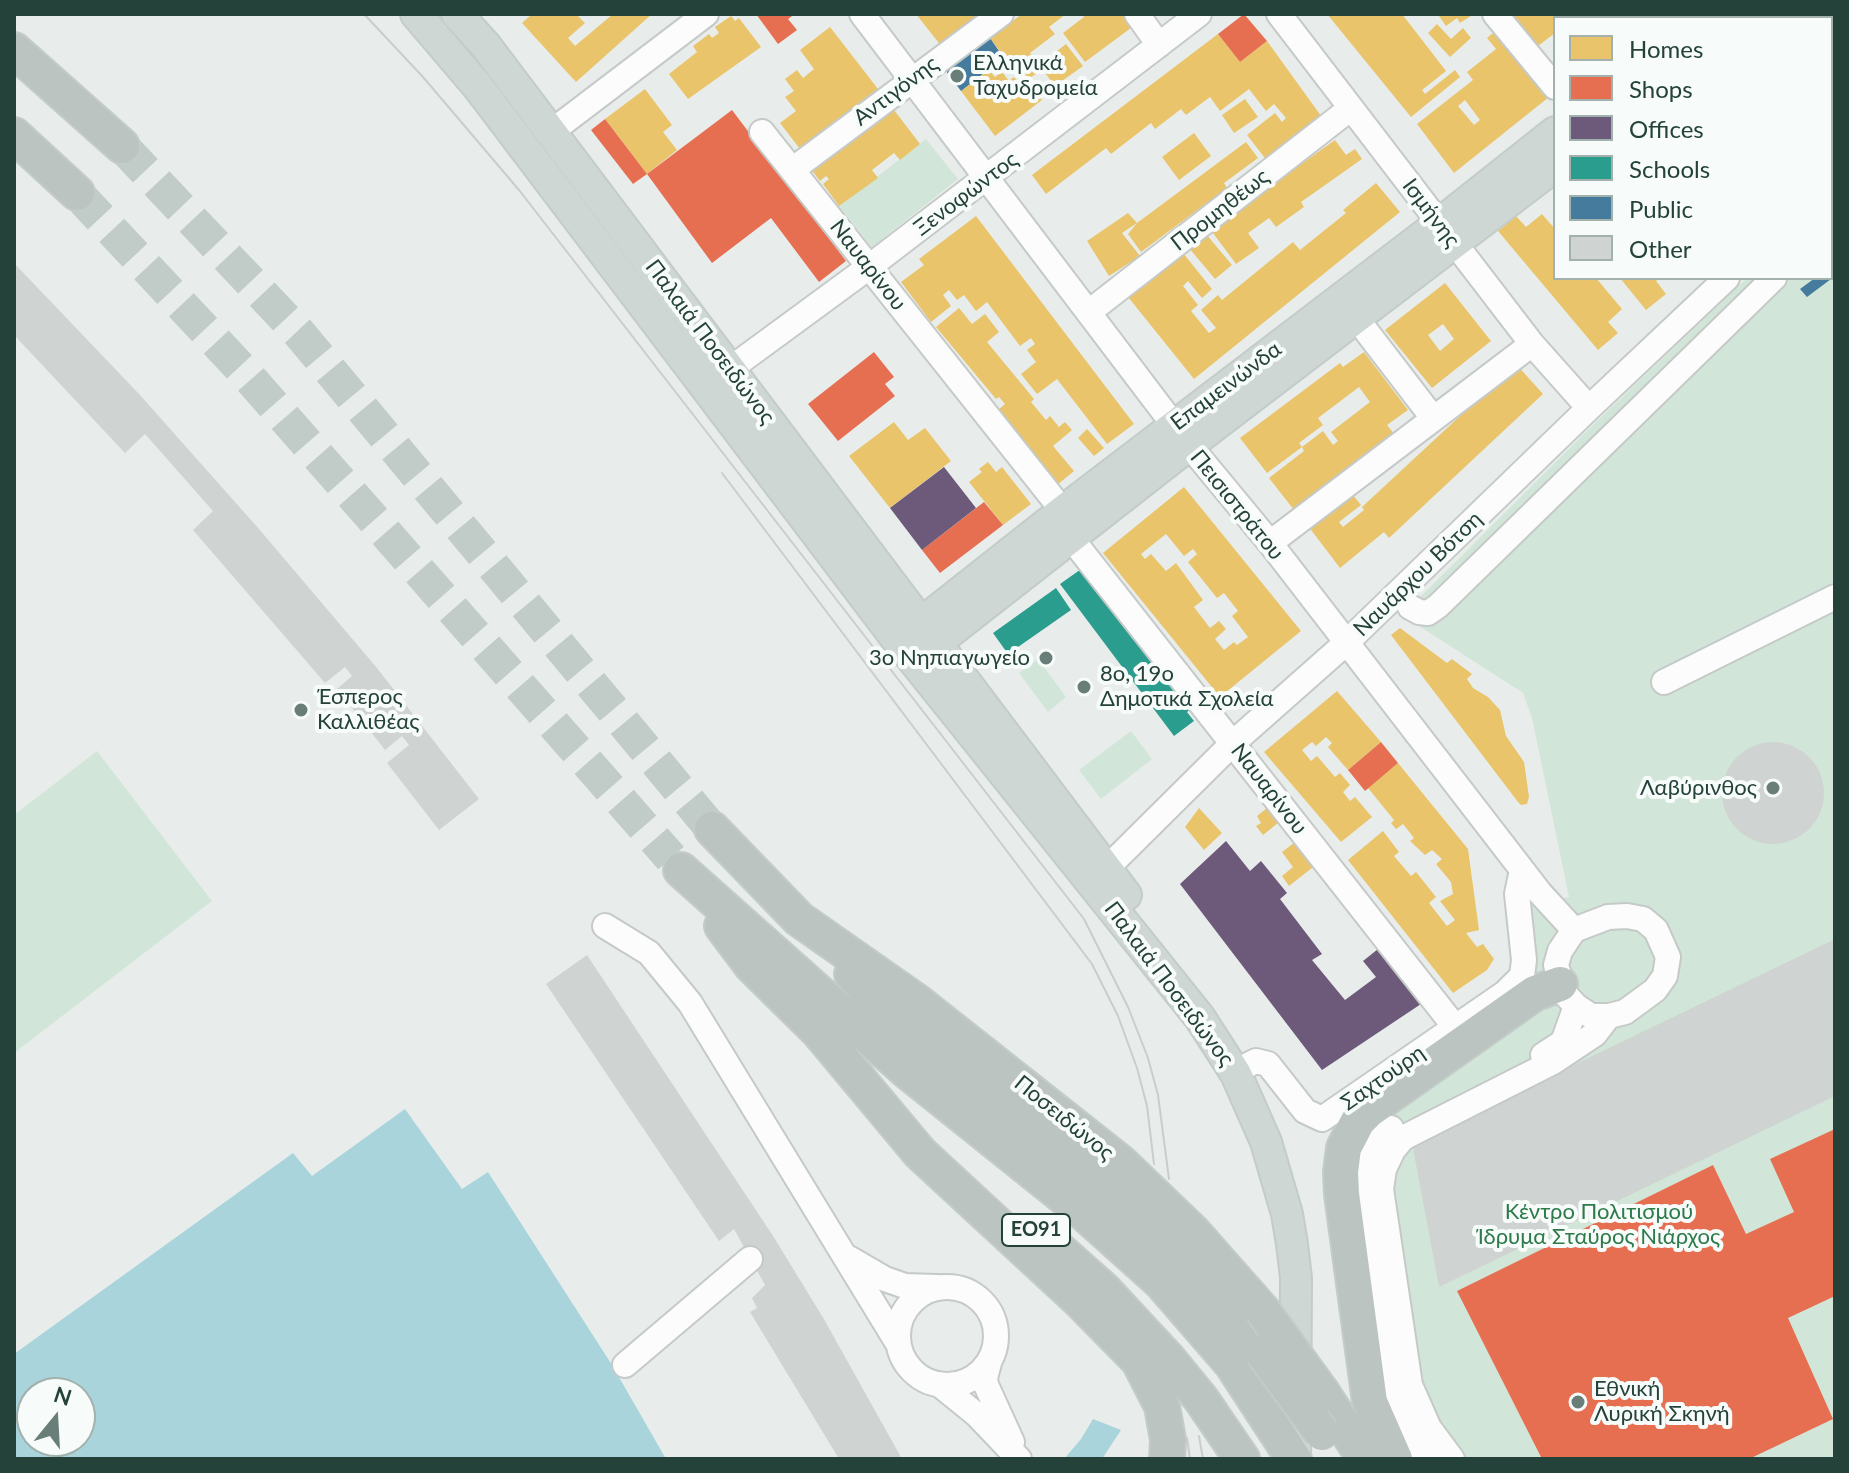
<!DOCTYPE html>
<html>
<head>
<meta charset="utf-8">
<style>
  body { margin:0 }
  #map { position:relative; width:1849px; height:1473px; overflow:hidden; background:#e8edeb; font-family:Lato,sans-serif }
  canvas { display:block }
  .frame { position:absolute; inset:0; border:16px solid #24423a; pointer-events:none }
  .legend { position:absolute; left:1553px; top:16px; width:280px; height:264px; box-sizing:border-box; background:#f7fbf9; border:2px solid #a3b1ad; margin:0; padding:10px 14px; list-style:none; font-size:24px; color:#24423a }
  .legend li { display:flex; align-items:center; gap:16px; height:40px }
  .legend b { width:40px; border:2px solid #a3b1ad }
  .north { position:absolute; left:16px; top:1377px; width:80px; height:80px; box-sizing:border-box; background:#f7fbf9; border:2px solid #a3b1ad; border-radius:50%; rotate:18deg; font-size:22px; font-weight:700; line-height:32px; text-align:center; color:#24423a }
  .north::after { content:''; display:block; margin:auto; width:28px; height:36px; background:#697e78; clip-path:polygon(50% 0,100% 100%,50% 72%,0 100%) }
</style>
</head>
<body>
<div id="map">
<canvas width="1849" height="1473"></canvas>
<div class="frame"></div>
<ul class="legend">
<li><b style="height:22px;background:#e9c46a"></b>Homes</li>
<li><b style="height:22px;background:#e76f51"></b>Shops</li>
<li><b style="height:22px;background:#6d597a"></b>Offices</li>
<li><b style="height:22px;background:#2a9d8f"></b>Schools</li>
<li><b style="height:22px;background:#457b9d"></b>Public</li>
<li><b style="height:22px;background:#cfd4d2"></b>Other</li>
</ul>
<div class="north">N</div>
</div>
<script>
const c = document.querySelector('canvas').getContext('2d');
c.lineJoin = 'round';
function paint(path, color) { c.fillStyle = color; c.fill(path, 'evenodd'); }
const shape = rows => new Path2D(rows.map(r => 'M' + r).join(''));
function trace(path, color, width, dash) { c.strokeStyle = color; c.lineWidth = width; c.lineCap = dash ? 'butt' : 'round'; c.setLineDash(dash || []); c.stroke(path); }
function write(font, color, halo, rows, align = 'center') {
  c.font = font + ' Lato,sans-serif'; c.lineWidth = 8; c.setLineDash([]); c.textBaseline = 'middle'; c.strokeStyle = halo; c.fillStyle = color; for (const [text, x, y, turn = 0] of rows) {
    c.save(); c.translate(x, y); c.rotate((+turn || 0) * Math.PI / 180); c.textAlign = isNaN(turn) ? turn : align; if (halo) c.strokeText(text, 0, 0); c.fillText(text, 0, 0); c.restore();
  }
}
const green = shape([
  [926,139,958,179,872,247,839,206],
  [1835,199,1835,1459,1401,1459,1338,1125,1530,983,1524,908,1569,897,1532,718,1523,693,1402,615,1594,424,1747,278,1831,278,1831,202],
  [1038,659,1066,697,1048,712,1019,673],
  [1131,731,1152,759,1101,799,1079,770],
  [97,751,212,901,14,1053,14,815]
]);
const water = shape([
  [405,1109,462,1189,488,1172,612,1365,666,1459,14,1459,14,1354,293,1153,312,1176],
  [32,1393,80,1393,80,1441,32,1441],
  [1093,1419,1121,1430,1102,1459,1064,1459,1081,1439]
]);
const homes = shape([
  [532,14,580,14,578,16,585,23,568,38,575,46,613,14,652,14,576,82,522,23],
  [916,14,984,14,942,47],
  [1022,14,1066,14,1049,27,1055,34,1030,53,1039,65,1066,44,1083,66,1055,86,1042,69,1029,79,1021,69,1016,73,990,38],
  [1082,14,1127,14,1135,25,1085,62,1063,33,1084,17],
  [1327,14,1402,14,1446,71,1422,90,1425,94,1455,70,1460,77,1411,117],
  [1441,14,1474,14,1460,23,1457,18,1446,26,1439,16],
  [1508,14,1562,14,1565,18,1555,18,1555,33,1534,49],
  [1588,14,1632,14,1635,18,1583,18],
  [1812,14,1835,14,1835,51,1831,53,1831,18,1804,18],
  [731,16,735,21,739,18,761,47,688,99,669,74,697,52,693,46,709,34,712,38,719,33,715,27],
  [1437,24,1451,39,1463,28,1471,38,1450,57,1428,33],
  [830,27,878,89,800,149,780,123,796,111,785,97,794,91,785,79,797,70,803,78,814,69,800,50],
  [1499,28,1554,93,1454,173,1417,124,1473,80,1467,72,1496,49,1487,38],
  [1465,100,1480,120,1474,125,1458,106],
  [1218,34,1240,62,1267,41,1324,120,1268,162,1247,135,1275,113,1282,122,1286,118,1274,104,1266,111,1249,89,1220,111,1210,97,1186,115,1181,109,1155,129,1151,123,1111,154,1106,148,1046,194,1032,175],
  [1835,57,1835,121,1831,116,1831,61],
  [989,70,995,77,1002,72,1009,81,1014,77,1023,89,1031,84,1042,100,995,136,961,91],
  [645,89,672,125,663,132,677,150,647,174,605,119],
  [1245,99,1258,117,1234,133,1222,115],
  [891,106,920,144,900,160,894,153,872,170,878,178,839,206,823,184,829,179,826,176,820,181,810,168],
  [1194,133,1211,156,1179,180,1162,157],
  [1335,140,1346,155,1355,149,1362,159,1301,202,1304,207,1276,227,1269,218,1248,233,1259,248,1236,264,1210,229],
  [1246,142,1258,158,1224,183,1227,188,1141,252,1128,234,1137,223],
  [1376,183,1400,212,1194,379,1128,297,1183,253,1212,289,1202,298,1188,281,1183,286,1198,305,1191,311,1209,333,1216,328,1201,310,1218,295,1222,300,1293,242,1300,250,1346,213,1343,210],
  [1128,213,1137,223,1122,233,1140,256,1109,276,1087,241],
  [1542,214,1555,229,1555,278,1596,278,1622,309,1608,322,1618,333,1598,350,1498,231,1516,216,1526,227],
  [976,216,1134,424,1107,444,1057,379,1037,394,1021,374,1036,362,1027,350,1035,344,1031,338,1020,346,987,302,976,311,964,295,957,300,949,290,943,295,951,306,931,322,901,282,924,265,919,259],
  [1206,234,1232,265,1215,279,1189,248],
  [1620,278,1660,278,1656,281,1666,294,1646,310],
  [1445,283,1491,341,1432,388,1385,330],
  [1443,324,1454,339,1440,351,1428,335],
  [959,308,972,324,985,314,999,332,987,342,1034,399,1031,402,1046,420,1050,416,1059,427,1065,422,1072,430,1053,446,1074,471,1057,485,996,412,1005,404,999,397,996,399,936,327],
  [1364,352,1408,410,1387,425,1395,435,1294,510,1269,478,1304,451,1302,447,1323,431,1333,445,1338,441,1331,432,1370,402,1359,387,1318,418,1323,425,1299,443,1302,447,1267,473,1240,438,1340,363,1343,367],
  [1516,364,1543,394,1389,538,1384,532,1340,568,1305,522,1348,489,1361,505,1339,522,1343,527,1364,510,1362,507],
  [894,422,908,440,925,428,951,461,890,508,849,456],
  [1087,429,1104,448,1094,456,1078,438],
  [988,462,996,472,1002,467,1031,504,1003,525,969,482,982,472,979,469],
  [1184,487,1301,631,1220,697,1103,553],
  [1166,534,1184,556,1193,549,1197,554,1188,562,1217,598,1224,593,1238,611,1232,616,1248,637,1237,645,1234,642,1224,650,1215,639,1226,629,1219,621,1210,628,1194,607,1203,600,1176,563,1166,571,1151,554,1145,559,1141,554],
  [1400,628,1447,663,1452,659,1472,674,1467,679,1473,688,1488,697,1500,710,1506,736,1524,762,1529,797,1527,804,1521,805,1518,802,1391,635],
  [1337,691,1381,742,1348,770,1328,747,1332,743,1326,737,1316,746,1312,742,1302,750,1311,761,1317,756,1335,777,1340,773,1350,785,1343,792,1350,801,1355,797,1372,817,1341,842,1264,752],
  [1398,763,1468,849,1479,930,1466,933,1477,947,1483,944,1494,959,1487,970,1453,993,1348,860,1383,831,1399,852,1394,856,1411,876,1416,872,1436,897,1429,903,1447,926,1455,920,1440,901,1453,894,1451,882,1436,864,1442,859,1432,850,1425,855,1410,841,1414,838,1403,824,1396,829,1391,823,1394,820,1368,788],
  [1199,808,1222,833,1204,850,1185,827],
  [1267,808,1278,823,1263,835,1256,826,1261,823,1257,816],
  [1298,840,1317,864,1289,886,1282,876,1293,867,1282,852]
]);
const shops = shape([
  [756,14,795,14,788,19,797,30,778,44],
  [1244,14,1267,41,1240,62,1218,34],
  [732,110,846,261,819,282,771,218,712,263,647,174],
  [605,119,647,174,633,184,591,130],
  [874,352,894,377,885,384,895,396,838,441,808,404],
  [984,502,1003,525,940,573,922,550],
  [1381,742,1398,763,1365,791,1348,770],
  [1835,1129,1835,1296,1788,1318,1833,1419,1749,1459,1542,1459,1457,1291,1713,1165,1746,1234,1794,1212,1770,1159]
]);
const offices = shape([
  [944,467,976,508,922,550,890,508],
  [1226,841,1250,871,1261,861,1287,893,1280,899,1322,954,1312,960,1345,1000,1376,977,1363,961,1378,949,1421,1004,1322,1070,1180,884]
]);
const schools = shape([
  [1084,567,1191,709,1187,712,1194,721,1174,736,1060,584],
  [1056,588,1071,610,1008,654,993,633]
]);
const public = shape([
  [990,38,999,51,992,56,997,63,961,91,946,71],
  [1835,263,1835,276,1807,297,1800,289,1815,278,1831,278,1831,266]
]);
const building = shape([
  [14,263,140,395,259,529,377,668,479,799,439,830,387,763,409,745,402,736,385,750,337,689,352,676,345,667,325,683,193,530,213,511,145,434,125,453,14,335],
  '1722 793a51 51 0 1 1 102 0a51 51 0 1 1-102 0Z',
  [1835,939,1835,1096,1439,1287,1412,1143],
  [587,955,775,1239,825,1321,902,1459,839,1459,750,1312,757,1308,752,1298,765,1285,734,1229,719,1241,546,984]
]);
const highwayTunnel = shape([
  [122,146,299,333,712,829],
  [77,193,246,374,671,858]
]);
const minor = shape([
  [862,14,1189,445,1270,543,1540,893,1574,930],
  [1137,14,1159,45],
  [1279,14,1532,344,1589,408],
  [1495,14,1555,87],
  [551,132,706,14],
  [762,132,1063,511],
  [792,170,1001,14],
  [1831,170,1835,175],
  [1831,225,1835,222],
  [1089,312,1351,108],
  [1357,319,1433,418],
  [730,369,869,267,1199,14],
  [1071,538,1466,1041],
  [1270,543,1532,344],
  [1410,607,1419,612,1428,613,1438,606,1774,278],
  [1664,682,1835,597],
  [1107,868,1233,743,1346,643,1589,408,1727,278],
  [1627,916,1643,919,1656,930,1668,957,1665,976,1655,990,1625,1012,1609,1016,1591,1016,1576,1006,1564,993,1556,965,1560,951,1574,930,1608,917,1627,916],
  [605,926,649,953,690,1003,897,1342],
  [1543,1055,1563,1042,1576,1006],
  [1248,1065,1256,1061,1268,1064,1305,1111,1322,1119,1505,993,1522,976,1524,960,1517,894,1522,870],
  [1391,1128,1380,1139,1369,1160,1365,1205,1391,1393,1401,1419,1427,1459],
  [849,1258,885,1279,905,1286,937,1287],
  '898 1336a49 49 0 1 1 98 0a49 49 0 1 1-98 0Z',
  [989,1363,985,1378,986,1385,1012,1442],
  [625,1365,750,1259],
  [940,1385,977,1415,1019,1459],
  [1452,1459,1429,1428,1410,1385,1381,1189,1384,1169,1393,1150,1403,1138,1553,1062,1595,1034,1609,1016]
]);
const major = shape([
  [416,14,479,88,898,641,1200,1018,1236,1074,1266,1142,1287,1214,1292,1244,1296,1278,1295,1459],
  [457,14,486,46,1126,895],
  [1704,18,1710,14],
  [1751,18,1757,14],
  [906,635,1063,511,1439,224,1555,132],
  [923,653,1189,445,1555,166]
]);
const highway = shape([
  [14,50,122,146],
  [14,135,77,193],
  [712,829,799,919,916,1001,1121,1163,1194,1233,1262,1310],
  [681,870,908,1072,1084,1213,1161,1282,1232,1364,1294,1459],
  [722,926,752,966,819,1032,920,1153,1078,1299,1139,1361,1162,1406,1168,1440,1167,1459],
  [852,974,898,1023,1109,1191,1150,1229,1228,1310,1262,1352],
  [1059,1250,1104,1290,1169,1360,1201,1399,1242,1459],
  [1323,1394,1365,1459],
  [1395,1459,1370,1402,1342,1194,1341,1172,1344,1148,1358,1121,1369,1110,1535,993,1560,984]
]);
const tram = shape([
  [364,14,423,77,519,190,1084,919,1128,1007,1148,1058,1158,1095,1169,1179],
  [722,473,1092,964,1118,1016,1137,1068,1147,1106,1154,1164],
  [1199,1436,1203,1459],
  [1187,1438,1190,1459]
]);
const highwayBridge = shape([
  [1262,1310,1323,1394],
  [1262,1352,1322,1433]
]);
const markers = [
  [957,76,8,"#697e78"],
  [1046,658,8,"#697e78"],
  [1084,687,8,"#697e78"],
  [301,710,8,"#697e78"],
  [1773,788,8,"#697e78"],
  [1578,1402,8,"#697e78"]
];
const shields = [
  [1036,1230,68]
];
const shieldNames = [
  ["ΕΟ91",1036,1230]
];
const poiNames = [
  ["Ελληνικά",973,63],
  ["Ταχυδρομεία",973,88],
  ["3ο Νηπιαγωγείο",1030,658,"right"],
  ["8ο, 19ο",1100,674],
  ["Δημοτικά Σχολεία",1100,699],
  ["Έσπερος",317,697],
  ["Καλλιθέας",317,722],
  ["Λαβύρινθος",1757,788,"right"],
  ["Εθνική",1594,1389],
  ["Λυρική Σκηνή",1594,1414]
];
const streetNames = [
  ["Αντιγόνης",896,91,-37],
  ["Ξενοφώντος",966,194,-37],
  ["Προμηθέως",1220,210,-38],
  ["Ισμήνης",1431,213,53],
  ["Ναυαρίνου",868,265,52],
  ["Παλαιά Ποσειδώνος",710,342,53],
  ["Επαμεινώνδα",1226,386,-37],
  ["Πεισιστράτου",1237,505,51],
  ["Ναυάρχου Βότση",1418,574,-44],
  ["Ναυαρίνου",1269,789,52],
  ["Παλαιά Ποσειδώνος",1169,984,53],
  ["Σαχτούρη",1383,1078,-35],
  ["Ποσειδώνος",1064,1118,39]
];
const parkNames = [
  ["Κέντρο Πολιτισμού",1599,1212],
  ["Ίδρυμα Σταύρος Νιάρχος",1599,1237]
];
paint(green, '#d1e6d8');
paint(water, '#a9d4db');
paint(homes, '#e9c46a');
paint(shops, '#e76f51');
paint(offices, '#6d597a');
paint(schools, '#2a9d8f');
paint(public, '#457b9d');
paint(building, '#cfd4d2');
trace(highwayTunnel, '#c1cbc8', 34, [34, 17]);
trace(minor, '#c5cac8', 28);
trace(major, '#c3ccc9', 34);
trace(highway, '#c3ccc9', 38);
trace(minor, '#fcfcfc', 24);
trace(major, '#cfd7d5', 30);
trace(highway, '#bcc4c2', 34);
trace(tram, '#c9cdcc', 2);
trace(highwayBridge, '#c3ccc9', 38, []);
trace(highwayBridge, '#bcc4c2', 34);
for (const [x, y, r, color] of markers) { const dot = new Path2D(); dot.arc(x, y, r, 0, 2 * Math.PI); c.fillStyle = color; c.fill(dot); trace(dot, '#f7fbf9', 3); }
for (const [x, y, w] of shields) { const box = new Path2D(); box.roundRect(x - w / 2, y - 16, w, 32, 6); c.fillStyle = '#f7fbf9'; c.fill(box); trace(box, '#24423a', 2); }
write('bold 20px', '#24423a', null, shieldNames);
write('22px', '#24423a', '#f7fbf9', poiNames, 'left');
write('22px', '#24423a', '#f7fbf9', streetNames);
write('22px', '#2d7a4b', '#f7fbf9', parkNames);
</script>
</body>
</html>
